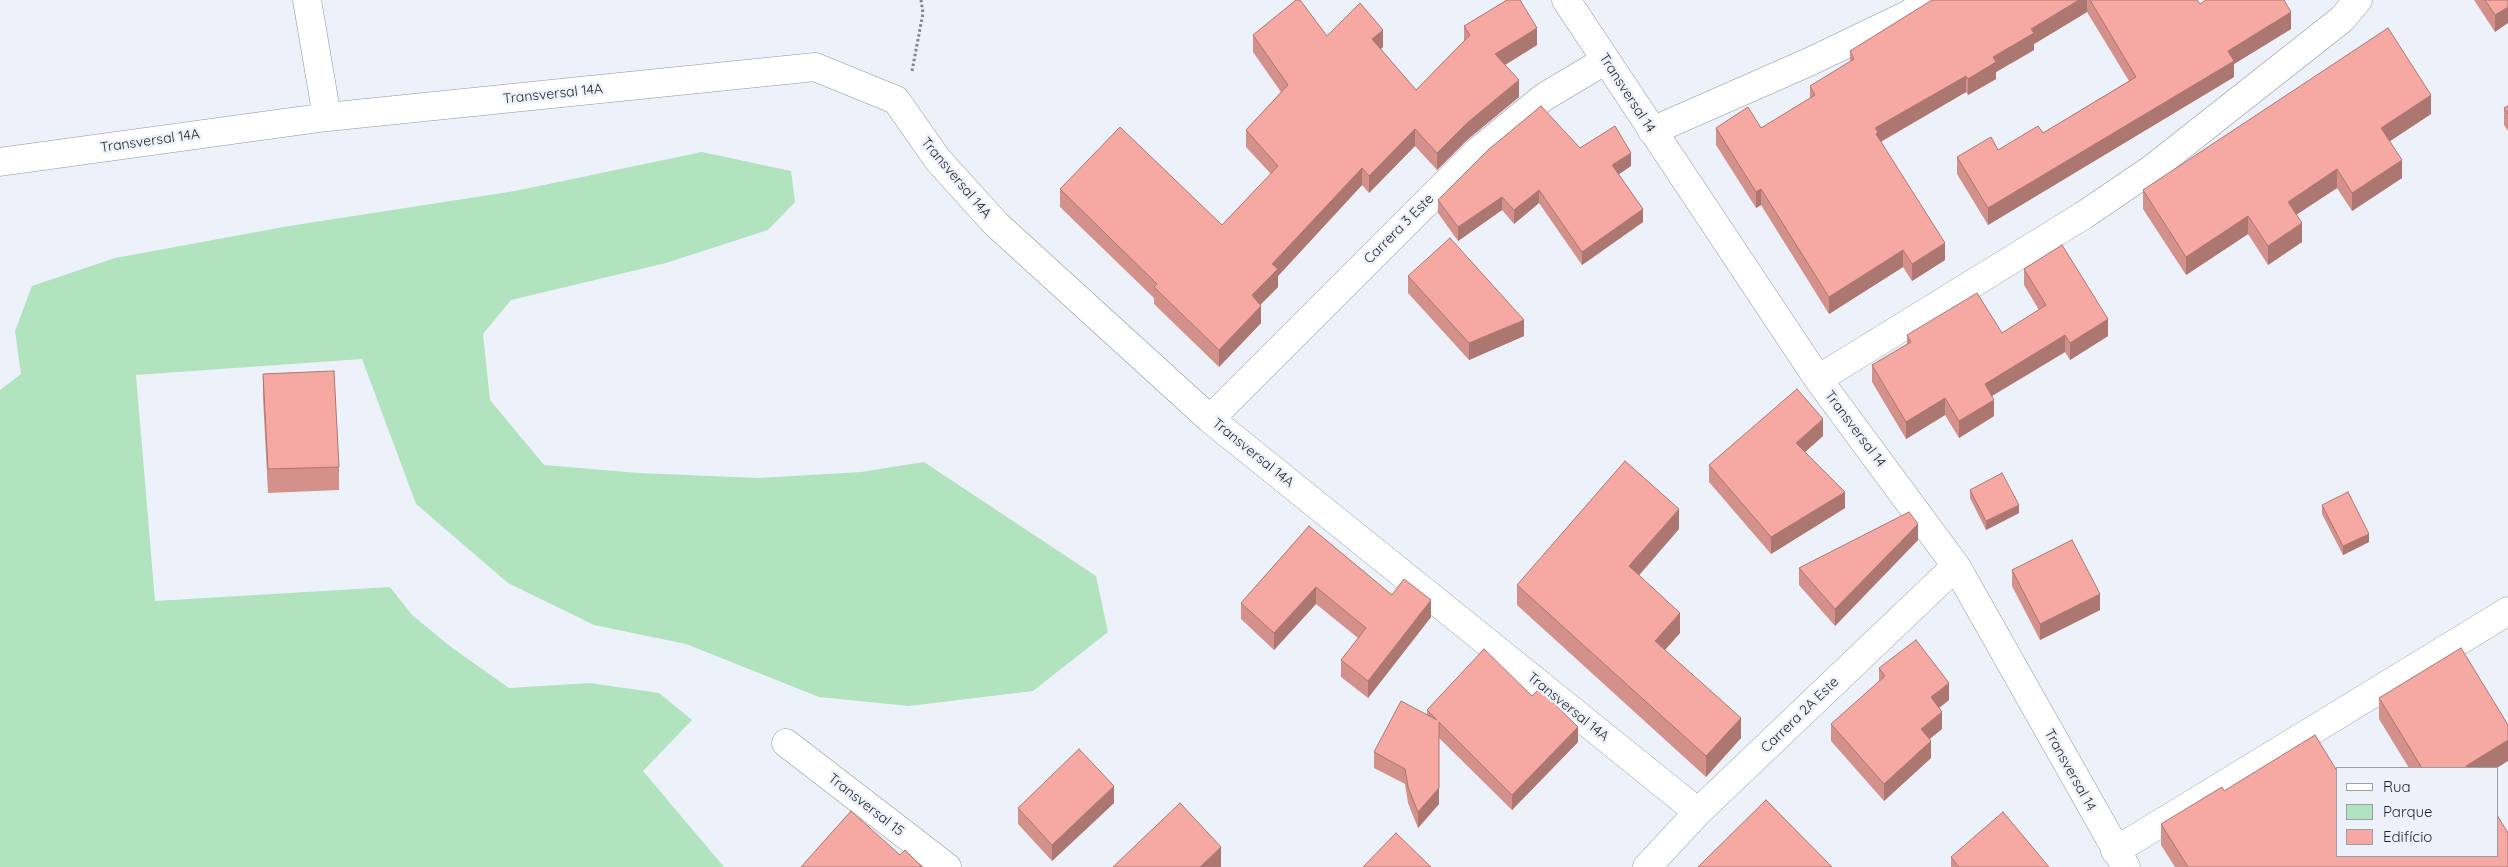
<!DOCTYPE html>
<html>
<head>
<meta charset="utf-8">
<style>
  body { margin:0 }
  #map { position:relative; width:2508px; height:867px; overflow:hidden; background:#edf2fa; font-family:Quicksand,sans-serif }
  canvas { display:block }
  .legend { position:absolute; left:2336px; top:767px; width:162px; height:90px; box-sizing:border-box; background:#edf2fa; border:1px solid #9b9ea4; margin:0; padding:6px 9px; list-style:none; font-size:15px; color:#1f2124 }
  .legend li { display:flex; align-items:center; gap:10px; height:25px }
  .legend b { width:25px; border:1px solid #9b9ea4 }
</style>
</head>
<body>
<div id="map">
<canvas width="2508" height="867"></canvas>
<ul class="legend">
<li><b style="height:6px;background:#fff"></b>Rua</li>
<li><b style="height:14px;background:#b1e3bf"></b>Parque</li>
<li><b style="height:14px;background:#f6a9a2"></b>Edifício</li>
</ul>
</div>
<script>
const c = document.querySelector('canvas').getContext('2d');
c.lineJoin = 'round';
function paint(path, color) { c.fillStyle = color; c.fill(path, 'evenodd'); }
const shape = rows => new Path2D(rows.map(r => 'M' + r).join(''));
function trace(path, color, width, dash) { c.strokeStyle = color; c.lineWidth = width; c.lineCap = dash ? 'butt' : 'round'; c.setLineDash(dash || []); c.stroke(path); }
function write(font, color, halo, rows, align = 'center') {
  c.font = font + ' Quicksand,sans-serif'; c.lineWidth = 5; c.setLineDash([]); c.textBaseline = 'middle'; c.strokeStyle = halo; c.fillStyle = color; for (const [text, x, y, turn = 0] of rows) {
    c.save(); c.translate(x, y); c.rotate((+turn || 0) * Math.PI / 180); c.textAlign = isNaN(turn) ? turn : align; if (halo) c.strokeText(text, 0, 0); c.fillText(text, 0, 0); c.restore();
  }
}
const green = shape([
  [702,152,791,171,795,202,768,230,666,263,511,300,483,334,490,400,544,465,639,473,759,478,861,472,924,462,1096,576,1108,632,1033,691,909,706,819,697,686,644,594,625,508,583,416,504,362,359,136,375,155,601,390,587,412,615,451,647,509,688,590,683,659,693,692,720,643,771,724,867,0,867,0,390,21,374,15,331,32,286,115,258,289,226,515,191]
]);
const path = shape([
  [912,71,923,13,921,0]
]);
const street = shape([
  [307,0,327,117],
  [1566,0,1818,379,1956,566,2126,867],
  [1652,131,1809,62,1907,15,1932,0],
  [0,162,327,117,815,67,896,100,938,160,996,224,1210,419,1698,812],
  [1818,379,2084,215,2153,168,2342,19,2358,0],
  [1210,419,1477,152,1544,97,1606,60],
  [786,743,947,867],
  [2115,851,2508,611],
  [1647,867,1698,812,1956,566]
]);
const wall = shape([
  [1932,0,2197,0,2200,4,2291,29,2234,64,2234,77,1988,225,1957,174,1957,157,1998,150,2043,133,2129,81,2087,12,2034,44,2034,50,1996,72,1996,79,1968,95,1966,92,1881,142,1945,260,1912,281,1903,267,1829,314,1761,205,1756,208,1716,145,1716,128,1761,128,1810,99,1810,86,1850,62,1850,51],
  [2474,0,2508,0,2495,32],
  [1464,26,1537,45,1505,65,1519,97,1467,140,1437,170,1415,146,1369,193,1362,185,1278,276,1278,287,1260,305,1261,323,1219,367,1154,304,1154,298,1060,207,1060,189,1222,225,1271,174,1246,147,1246,130,1281,92,1253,52,1253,35,1327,36,1383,47,1381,49,1416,90,1464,41],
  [2508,106,2508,131,2504,125,2504,108],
  [2431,114,2390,141,2402,178,2352,211,2337,188,2296,215,2302,242,2268,265,2248,234,2186,275,2143,209,2143,190],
  [1631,166,1618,174,1643,222,1582,265,1539,203,1514,224,1502,210,1458,241,1438,213,1438,200],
  [2024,269,2108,336,2070,360,2065,352,1992,396,1994,416,1959,438,1945,415,1906,439,1872,382,1872,365,1907,344,1907,335,2002,333,2039,310,2024,285],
  [1408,276,1524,336,1469,360,1408,293],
  [263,374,339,467,339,490,268,493,263,398],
  [1823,436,1805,452,1845,508,1771,554,1709,482,1709,465],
  [1970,490,2019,513,1986,530,1970,498],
  [2322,505,2369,542,2343,555,2322,514],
  [1309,526,1392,595,1431,617,1368,698,1341,677,1341,660,1358,638,1316,604,1274,650,1241,619,1241,603],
  [1679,529,1638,575,1680,633,1665,650,1741,738,1706,777,1517,605,1517,585],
  [1918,540,1835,626,1799,585,1799,568],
  [2012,570,2100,610,2040,640,2012,586],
  [1879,668,1949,700,1939,708,1942,729,1929,739,1931,758,1884,801,1831,741,1831,724,1879,682],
  [2379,698,2497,768,2409,768,2379,719],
  [1427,710,1578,742,1512,810,1439,738,1439,804,1418,828,1408,803,1405,784,1374,768,1374,752,1427,715],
  [2224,791,2337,856,2508,867,2175,867,2161,845,2161,824],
  [1114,803,1052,861,1018,824,1018,808],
  [1951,857,2049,867,1951,867]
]);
const shadedWall = shape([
  [2079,0,2087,0,2087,12,2034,44,2034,50,1996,72,1996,79,1968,95,1968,79,1993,57,2031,29],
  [2508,7,2508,23,2495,32,2495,15],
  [2291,12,2291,29,2234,64,2234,77,1988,225,1988,208,2228,51],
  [1537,28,1537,45,1495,71,1495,54],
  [1383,30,1383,47,1372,57,1372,39],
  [1966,76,1966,92,1878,143,1876,150,1875,128],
  [1519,80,1519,97,1467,140,1437,170,1437,153,1467,123],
  [2431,95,2431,114,2381,147,2381,128],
  [1415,129,1415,146,1369,193,1369,176],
  [1631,153,1631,166,1612,179,1612,165],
  [2402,160,2402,178,2352,211,2352,193],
  [1362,168,1362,185,1278,276,1278,287,1252,313,1252,295,1272,264],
  [2337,169,2337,188,2288,220,2288,202],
  [1761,189,1761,205,1756,208,1756,192],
  [1539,190,1539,203,1514,224,1514,210],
  [1502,197,1502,210,1458,241,1458,227],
  [1643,209,1643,222,1582,265,1582,252],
  [2248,216,2248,234,2186,275,2186,257],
  [2302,223,2302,242,2268,265,2268,246],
  [1945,243,1945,260,1912,281,1912,264],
  [1903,250,1903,267,1829,314,1829,297],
  [1261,306,1261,323,1219,367,1219,350],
  [2108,319,2108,336,2070,360,2070,343],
  [1524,320,1524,336,1469,360,1469,343],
  [2065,335,2065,352,1985,400,1985,384],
  [1945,398,1945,415,1906,439,1906,422],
  [1994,400,1994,416,1959,438,1959,421],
  [1823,419,1823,436,1796,460,1796,443],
  [1845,492,1845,508,1771,554,1771,537],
  [2019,505,2019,513,1986,530,1986,521],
  [1679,509,1679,529,1629,587,1629,566],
  [1918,524,1918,540,1835,626,1835,609],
  [2369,534,2369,542,2343,555,2343,546],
  [1316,587,1316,604,1274,650,1274,633],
  [2100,594,2100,610,2040,640,2040,624],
  [1431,600,1431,617,1368,698,1368,681],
  [1680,613,1680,633,1655,661,1655,641],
  [1949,683,1949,700,1931,714,1931,697],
  [1942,712,1942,729,1921,746,1921,729],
  [1741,718,1741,738,1706,777,1706,756],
  [1578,727,1578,742,1512,810,1512,795],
  [2508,740,2508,761,2497,768,2466,768,2466,766],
  [1931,741,1931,758,1884,801,1884,784],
  [1114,786,1114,803,1052,861,1052,845],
  [1439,788,1439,804,1418,828,1418,812],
  [1221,847,1221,867,1200,867]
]);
const building = shape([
  [1296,0,1300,0,1327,36,1360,3,1383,30,1372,39,1416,90,1470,35,1464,26,1507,0,1520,0,1537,28,1495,54,1519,80,1467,123,1437,153,1415,129,1369,176,1362,168,1272,264,1278,269,1252,295,1261,306,1219,350,1154,287,1157,284,1060,189,1120,127,1222,225,1278,166,1246,130,1288,85,1253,35,1296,0],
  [1932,0,2079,0,2031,29,2034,33,1993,57,1996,62,1968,79,1966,76,1875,128,1878,132,1876,134,1945,243,1912,264,1903,250,1829,297,1761,189,1756,192,1716,128,1748,107,1761,128,1815,95,1810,86,1854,59,1850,51,1932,0],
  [2090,0,2197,0,2200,4,2206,0,2284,0,2291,12,2228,51,2234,61,1988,208,1957,157,1991,137,1998,150,2038,126,2043,133,2136,77,2090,0],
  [2485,0,2508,0,2508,7,2495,15,2485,0],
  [2388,28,2431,95,2381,128,2402,160,2352,193,2337,169,2288,202,2302,223,2268,246,2248,216,2186,257,2143,190,2388,28],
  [1541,106,1580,148,1615,126,1631,153,1612,165,1643,209,1582,252,1539,190,1514,210,1502,197,1458,227,1438,200,1488,150,1541,106],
  [2508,106,2508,114,2504,108,2508,106],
  [1450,238,1524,320,1469,343,1408,276,1450,238],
  [2062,245,2108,319,2070,343,2065,335,1985,384,1994,400,1959,421,1945,398,1906,422,1872,365,1911,342,1907,335,1977,293,2002,333,2046,305,2024,269,2062,245],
  [334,371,339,467,268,469,263,374,334,371],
  [1797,389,1823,419,1796,443,1845,492,1771,537,1709,465,1797,389],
  [1625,461,1679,509,1629,566,1680,613,1655,641,1741,718,1706,756,1517,585,1625,461],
  [2002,473,2019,505,1986,521,1970,490,2002,473],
  [2348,492,2369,534,2343,546,2322,505,2348,492],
  [1909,512,1918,524,1835,609,1799,568,1909,512],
  [1309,526,1392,595,1404,579,1431,600,1368,681,1341,660,1366,628,1316,587,1274,633,1241,603,1309,526],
  [2072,540,2100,594,2040,624,2012,570,2072,540],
  [1916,640,1949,683,1931,697,1942,712,1921,729,1931,741,1884,784,1831,724,1885,676,1879,668,1916,640],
  [2461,648,2508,725,2508,740,2466,766,2467,768,2422,768,2379,698,2461,648],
  [1484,649,1532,696,1539,689,1578,727,1512,795,1439,722,1439,788,1418,812,1408,787,1405,769,1374,752,1401,701,1437,720,1427,710,1484,649],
  [2315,735,2337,771,2337,856,2497,856,2497,815,2508,833,2508,867,2188,867,2161,824,2222,787,2224,791,2315,735],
  [1079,749,1114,786,1052,845,1018,808,1079,749],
  [1766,800,1832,867,1698,867,1766,800],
  [1180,803,1221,847,1200,867,1113,867,1180,803],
  [851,811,900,855,905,850,922,867,801,867,851,811],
  [2003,812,2049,867,1959,867,1951,857,2003,812],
  [1396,833,1431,867,1363,867,1396,833]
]);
const streetNames = [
  ["Transversal 14",1627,93,57],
  ["Transversal 14A",553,94,-6],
  ["Transversal 14A",150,141,-8],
  ["Transversal 14A",956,178,50],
  ["Carrera 3 Este",1399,229,-45],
  ["Transversal 14",1855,429,53],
  ["Transversal 14A",1253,453,39],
  ["Transversal 14A",1568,707,39],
  ["Carrera 2A Este",1800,715,-44],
  ["Transversal 14",2070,770,61],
  ["Transversal 15",866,805,38]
];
paint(green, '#b1e3bf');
trace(street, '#8f949b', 29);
trace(path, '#81858a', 3, [2.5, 2.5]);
trace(street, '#fff', 28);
paint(wall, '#d4918b');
paint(shadedWall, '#ac7671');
paint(building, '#f6a9a2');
trace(building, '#ac7671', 1);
write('14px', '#1f2124', '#edf2fa', streetNames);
</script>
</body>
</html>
